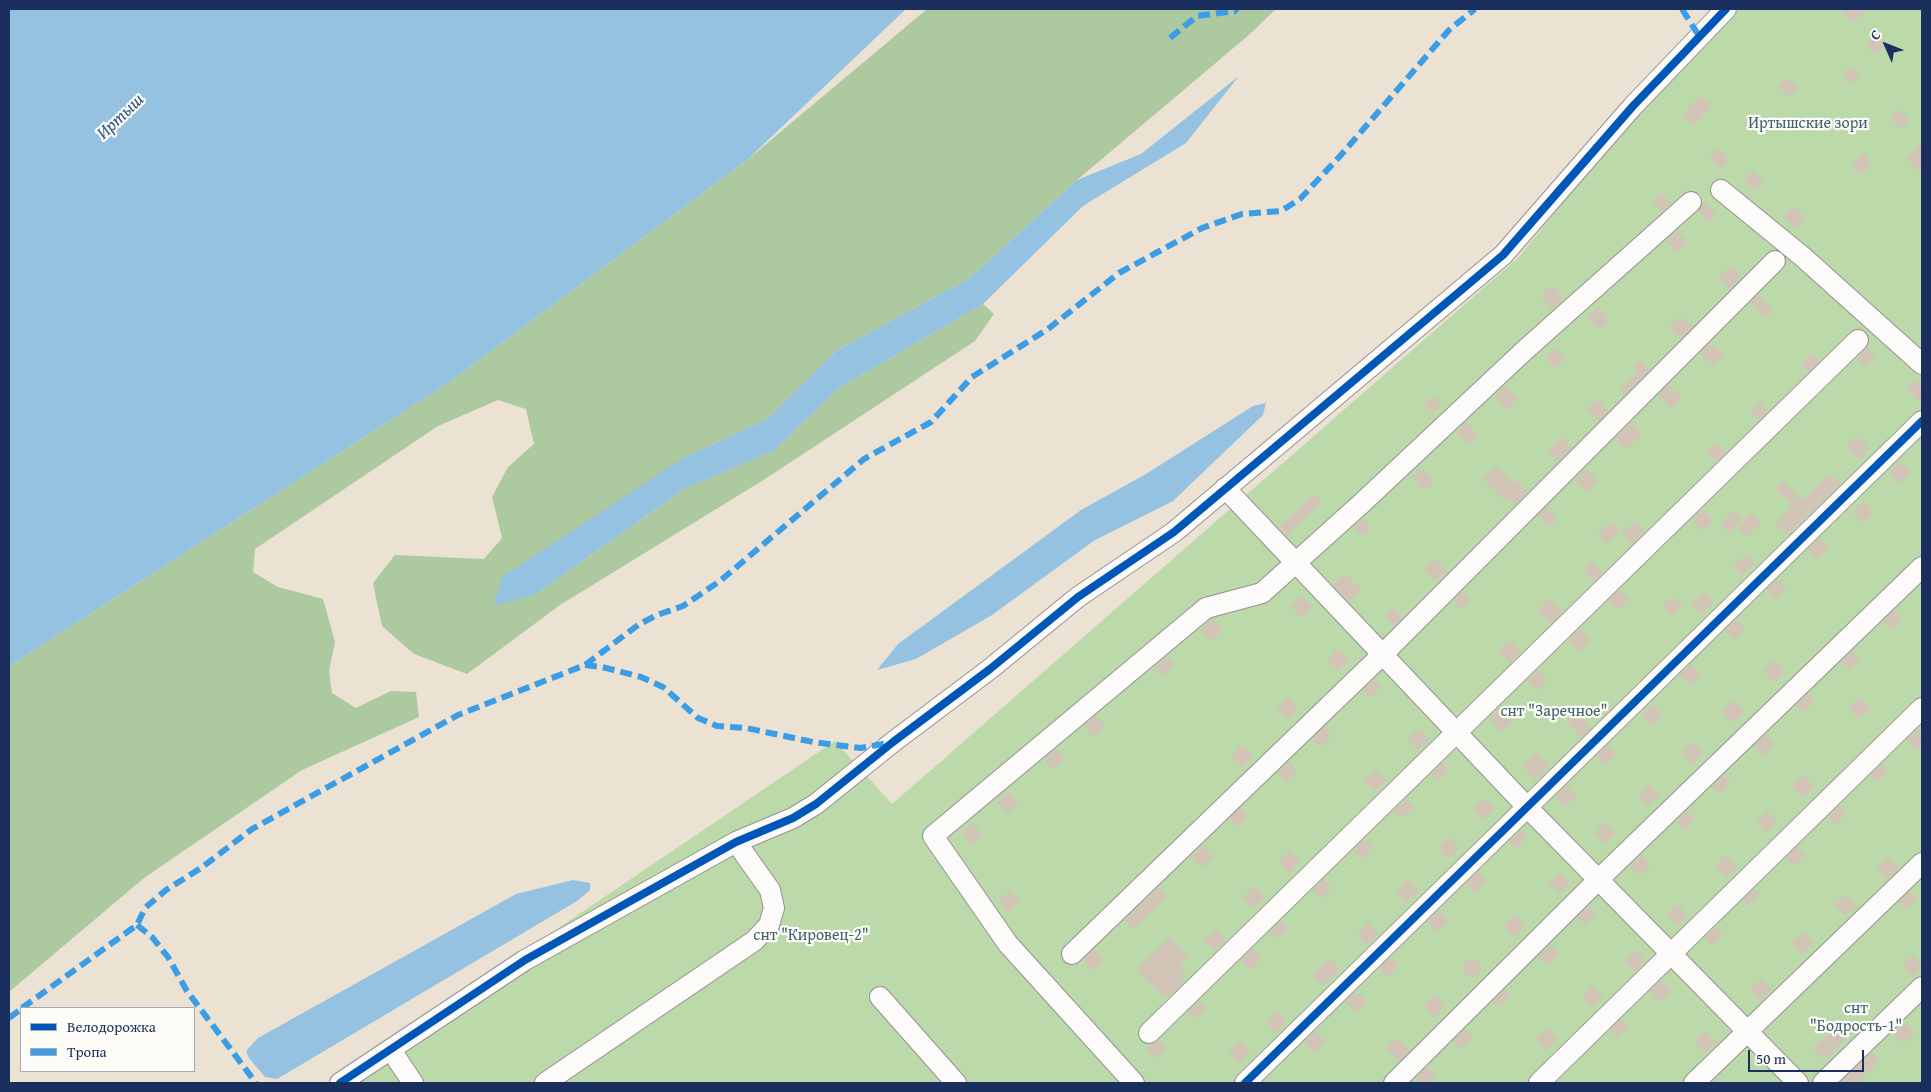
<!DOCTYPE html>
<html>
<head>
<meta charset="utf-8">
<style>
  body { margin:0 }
  #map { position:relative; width:1931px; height:1092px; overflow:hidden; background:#ebe2d4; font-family:"Gentium Book Plus",serif }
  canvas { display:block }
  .frame { position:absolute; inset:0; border:10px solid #1b2f5e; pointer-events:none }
  .legend { position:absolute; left:20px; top:1007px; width:175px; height:65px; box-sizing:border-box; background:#fdfcf7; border:1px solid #a3aaba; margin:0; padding:6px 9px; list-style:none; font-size:15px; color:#1b2f5e }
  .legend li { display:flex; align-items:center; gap:10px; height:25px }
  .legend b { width:25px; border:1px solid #a3aaba }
  .north { position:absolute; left:1861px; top:20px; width:50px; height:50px; -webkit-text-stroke:4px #fdfcf7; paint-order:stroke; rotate:314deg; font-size:14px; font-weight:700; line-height:20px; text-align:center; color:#1b2f5e }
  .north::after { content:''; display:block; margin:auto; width:18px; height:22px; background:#1b2f5e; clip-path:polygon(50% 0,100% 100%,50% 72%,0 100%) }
  .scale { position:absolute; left:1748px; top:1050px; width:116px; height:22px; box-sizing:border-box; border:2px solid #1b2f5e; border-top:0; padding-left:6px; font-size:15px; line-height:18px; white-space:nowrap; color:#1b2f5e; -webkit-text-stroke:4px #fdfcf7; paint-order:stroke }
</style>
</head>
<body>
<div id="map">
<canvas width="1931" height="1092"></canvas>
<div class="frame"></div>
<ul class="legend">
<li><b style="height:6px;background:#0057b8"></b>Велодорожка</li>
<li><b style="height:6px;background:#3b9de6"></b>Тропа</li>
</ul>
<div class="north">С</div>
<div class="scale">50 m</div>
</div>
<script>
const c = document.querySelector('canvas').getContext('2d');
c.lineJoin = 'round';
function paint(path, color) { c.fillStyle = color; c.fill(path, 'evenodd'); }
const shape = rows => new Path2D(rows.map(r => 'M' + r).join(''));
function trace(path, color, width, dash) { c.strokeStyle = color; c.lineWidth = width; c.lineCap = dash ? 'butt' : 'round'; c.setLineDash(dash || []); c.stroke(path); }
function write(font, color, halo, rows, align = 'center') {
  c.font = font + ' "Gentium Book Plus",serif'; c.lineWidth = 4.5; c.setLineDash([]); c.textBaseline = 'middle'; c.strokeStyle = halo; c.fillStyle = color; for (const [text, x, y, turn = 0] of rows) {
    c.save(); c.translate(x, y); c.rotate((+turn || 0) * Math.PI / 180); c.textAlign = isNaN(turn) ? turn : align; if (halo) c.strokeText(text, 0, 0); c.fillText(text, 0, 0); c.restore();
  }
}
const green = shape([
  [1738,9,1922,9,1922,1083,329,1083,835,741,892,804,1519,257,1627,122]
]);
const forest = shape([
  [927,9,1276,9,1250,34,1077,180,970,278,836,351,766,420,683,458,536,594,684,489,775,450,837,389,983,304,994,314,975,341,765,479,560,605,467,674,414,654,382,626,373,583,395,555,484,559,502,538,492,497,508,467,534,444,526,409,498,400,438,426,255,549,253,572,278,587,323,599,335,642,329,671,332,693,356,708,391,691,416,692,419,717,302,770,144,878,9,992,9,666,448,383,747,160]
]);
const water = shape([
  [9,9,906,9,747,160,448,383,9,666],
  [1239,76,1186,143,1083,206,983,304,837,389,775,450,684,489,536,594,494,606,502,577,683,458,766,420,836,351,970,278,1077,180,1141,154],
  [1266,403,1263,415,1173,501,1095,540,992,615,916,659,877,670,898,644,1081,510,1146,474,1253,406],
  [573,880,590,883,590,890,577,901,277,1079,265,1077,249,1058,246,1051,258,1038,516,894]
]);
const building = shape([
  [1838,9,1867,9,1854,23],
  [1874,37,1885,46,1876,55,1866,46],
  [1850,66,1860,75,1852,84,1842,75],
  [1786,78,1798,88,1790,97,1778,87],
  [1700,96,1712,106,1693,126,1682,116],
  [1898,109,1909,120,1901,129,1889,118],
  [1922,142,1922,173,1907,159],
  [1718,148,1730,159,1721,169,1709,158],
  [1862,153,1872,163,1861,175,1851,166],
  [1753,171,1764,181,1755,191,1744,180],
  [1661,193,1672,203,1662,212,1652,201],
  [1704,201,1716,213,1708,222,1698,212],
  [1793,206,1806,217,1796,229,1783,217],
  [1677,231,1687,242,1677,252,1666,241],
  [1731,266,1742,277,1730,289,1718,278],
  [1552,285,1564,298,1552,309,1540,297],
  [1758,295,1773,310,1765,319,1750,303],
  [1598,307,1610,320,1600,330,1587,318],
  [1681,316,1692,327,1681,339,1669,327],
  [1709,344,1712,347,1713,345,1724,356,1714,366,1700,353],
  [1867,347,1876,356,1865,367,1857,358],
  [1555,348,1565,359,1555,368,1545,358],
  [1812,353,1820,361,1808,372,1801,364],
  [1641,360,1650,369,1625,395,1620,390,1637,373,1632,368],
  [1915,380,1922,388,1922,405,1907,389],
  [1506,386,1518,399,1507,410,1495,397],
  [1667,386,1668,388,1670,386,1682,398,1671,409,1658,395],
  [1434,395,1442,403,1432,413,1424,405],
  [1597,400,1608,411,1599,421,1587,409],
  [1759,402,1768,411,1759,421,1750,411],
  [1466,423,1478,435,1468,445,1456,433],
  [1631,423,1642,434,1626,450,1615,438],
  [1857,436,1870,449,1859,459,1846,446],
  [1562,437,1572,448,1558,462,1548,451],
  [1716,443,1726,453,1716,462,1706,452],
  [1900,462,1911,473,1899,484,1889,473],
  [1496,466,1512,483,1516,480,1528,492,1515,505,1509,498,1505,502,1482,479],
  [1422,468,1434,481,1424,491,1412,478],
  [1586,469,1598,481,1586,492,1574,480],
  [1830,474,1841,484,1787,535,1775,523,1792,506,1776,488,1783,481,1802,501],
  [1314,494,1322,502,1287,536,1279,527],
  [1864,501,1874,512,1863,523,1852,512],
  [1546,507,1557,519,1549,527,1537,516],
  [1702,509,1714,521,1703,531,1692,519],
  [1734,510,1743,518,1728,533,1720,524],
  [1752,513,1761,522,1747,537,1737,527],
  [1362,519,1371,528,1363,536,1353,527],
  [1635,521,1645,531,1632,544,1622,534],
  [1611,522,1620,531,1606,544,1597,535],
  [1819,538,1829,548,1818,560,1808,549],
  [1746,554,1755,563,1742,575,1733,566],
  [1434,558,1447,571,1436,581,1423,569],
  [1592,561,1603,573,1594,581,1583,570],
  [1345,574,1362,591,1350,602,1333,585],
  [1778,579,1787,588,1775,599,1766,590],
  [1620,589,1630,599,1618,610,1608,601],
  [1704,591,1714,602,1701,614,1691,604],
  [1462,592,1470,601,1461,609,1453,601],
  [1302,596,1313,607,1302,618,1291,607],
  [1673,596,1683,606,1673,616,1663,606],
  [1549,599,1562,613,1551,624,1537,610],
  [1394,608,1402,617,1394,625,1385,616],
  [1894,610,1903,618,1891,630,1883,621],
  [1212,619,1223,630,1211,641,1200,630],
  [1736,619,1745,629,1734,640,1725,631],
  [1580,628,1591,640,1579,652,1568,640],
  [1509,640,1521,652,1510,663,1498,651],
  [1338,649,1349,660,1338,671,1327,660],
  [1852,651,1860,659,1849,670,1841,662],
  [1166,657,1175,665,1163,676,1154,667],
  [1775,660,1785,671,1774,682,1763,671],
  [1691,664,1701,674,1690,685,1680,675],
  [1538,670,1548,680,1537,691,1527,681],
  [1374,679,1381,687,1370,698,1362,690],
  [1808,694,1815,701,1803,712,1796,705],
  [1288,697,1298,708,1287,719,1276,708],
  [1860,697,1870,708,1859,719,1848,708],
  [1734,700,1745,711,1733,723,1722,711],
  [1652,704,1663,715,1652,726,1641,715],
  [1500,708,1513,721,1502,732,1489,719],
  [1577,712,1591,728,1582,737,1567,722],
  [1096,715,1106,727,1093,737,1084,725],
  [1324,727,1332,736,1320,747,1312,739],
  [1419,728,1429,739,1418,750,1407,739],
  [1918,729,1922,733,1922,743,1916,750,1906,740],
  [1765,735,1774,745,1763,756,1754,746],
  [1692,742,1703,753,1692,765,1681,754],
  [1242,745,1253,756,1242,767,1231,756],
  [1608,745,1616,754,1605,765,1596,756],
  [1056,748,1065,759,1053,769,1044,759],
  [1536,752,1549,766,1536,779,1522,766],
  [1288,762,1297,771,1286,782,1277,773],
  [1442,763,1449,770,1438,781,1431,774],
  [1882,764,1888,771,1877,782,1870,775],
  [1375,769,1386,780,1375,791,1364,780],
  [1723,775,1731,783,1719,794,1712,787],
  [1803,775,1814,786,1802,797,1792,786],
  [1649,784,1660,795,1648,806,1638,795],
  [1566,785,1577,796,1565,807,1555,797],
  [1009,792,1019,804,1007,814,997,802],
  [1485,798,1495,809,1484,820,1473,809],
  [1406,799,1414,807,1403,818,1394,810],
  [1839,806,1847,813,1836,825,1828,817],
  [1240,808,1248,816,1237,827,1229,819],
  [1687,811,1695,819,1684,830,1676,822],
  [1767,811,1778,822,1766,833,1756,822],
  [1605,822,1616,833,1605,845,1594,833],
  [973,823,983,835,971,845,961,833],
  [1521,830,1528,837,1516,848,1509,841],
  [1449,837,1460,848,1448,859,1438,848],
  [1365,839,1373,848,1362,859,1353,850],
  [1202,846,1213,857,1201,868,1191,857],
  [1797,847,1805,855,1794,866,1786,858],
  [1290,851,1300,862,1289,874,1278,862],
  [1641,855,1651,865,1639,876,1630,866],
  [1726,855,1737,866,1727,878,1715,866],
  [1888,857,1899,868,1887,879,1877,868],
  [1478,872,1487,882,1475,893,1466,883],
  [1560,872,1570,883,1559,894,1548,883],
  [1324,879,1332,887,1321,899,1312,890],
  [1408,880,1419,891,1407,903,1396,891],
  [1255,886,1265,897,1254,908,1243,897],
  [1159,887,1167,896,1133,929,1125,920],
  [1754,889,1760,895,1748,906,1743,900],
  [1010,890,1020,901,1008,912,998,900],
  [1910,891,1918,899,1906,910,1899,902],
  [1846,894,1857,905,1845,916,1834,905],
  [1677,904,1688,915,1677,926,1666,915],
  [1589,906,1596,914,1584,925,1577,917],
  [1439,910,1449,921,1438,932,1427,921],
  [1515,915,1525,926,1514,937,1503,926],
  [1282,920,1289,928,1277,939,1270,931],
  [1368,923,1379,934,1367,945,1357,934],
  [1716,927,1723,934,1712,946,1704,938],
  [1216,929,1226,940,1215,951,1204,940],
  [1803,932,1814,943,1802,954,1791,943],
  [1170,937,1189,956,1179,966,1187,974,1181,981,1183,983,1171,995,1170,993,1165,998,1136,970],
  [1550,945,1559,954,1547,965,1538,956],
  [1094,949,1104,960,1092,971,1083,960],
  [1252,949,1261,959,1250,970,1240,960],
  [1635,950,1646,961,1634,972,1624,961],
  [1913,955,1922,964,1922,968,1912,977,1902,966],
  [1390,957,1399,966,1387,977,1379,969],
  [1472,957,1483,968,1472,979,1461,968],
  [1329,958,1340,969,1323,986,1312,975],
  [1761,979,1772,990,1760,1001,1750,990],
  [1661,980,1672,991,1660,1002,1650,991],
  [1593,986,1604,997,1592,1008,1582,997],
  [1505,990,1511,996,1499,1007,1493,1001],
  [1356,991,1367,1002,1356,1013,1345,1002],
  [1435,995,1445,1006,1434,1017,1423,1006],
  [1199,1001,1206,1008,1194,1019,1188,1012],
  [1276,1011,1287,1022,1276,1033,1265,1022],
  [1621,1019,1629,1027,1617,1038,1610,1030],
  [1842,1021,1852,1032,1824,1060,1813,1049],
  [1904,1022,1915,1033,1903,1044,1892,1033],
  [1547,1028,1558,1039,1546,1050,1535,1039],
  [1465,1029,1473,1038,1461,1049,1453,1041],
  [1705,1030,1716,1042,1704,1053,1694,1042],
  [1315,1031,1326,1041,1314,1052,1304,1042],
  [1397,1038,1410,1051,1399,1061,1386,1049],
  [1159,1040,1167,1048,1155,1059,1145,1048],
  [1240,1041,1251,1052,1239,1063,1229,1052],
  [1872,1052,1880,1061,1857,1083,1840,1083],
  [1427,1067,1436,1076,1428,1083,1421,1083,1416,1078]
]);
const minor = shape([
  [1721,190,1803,257,1922,364],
  [1225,488,1527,807,1798,1083],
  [1072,954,1383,654,1775,261],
  [880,997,956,1083],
  [1149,1033,1858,340],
  [391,1050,413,1083],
  [340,1083,525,960,736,842,793,818,816,804,893,742,990,669,1078,597,1174,532,1503,255,1633,106,1726,9],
  [545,1083,754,941,769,925,774,908,770,890,736,842],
  [1134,1083,1008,944,933,836,1206,608,1262,593,1362,503,1525,350,1691,202],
  [1245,1083,1922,421],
  [1394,1083,1599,879,1922,567],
  [1539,1083,1922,708],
  [1694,1083,1922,863],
  [1823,1083,1922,987]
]);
const quiet = shape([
  [1682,9,1699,36],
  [1170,38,1197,16,1235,11,1237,9],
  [585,665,602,667,641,677,663,687,698,718,717,726,746,728,813,742,861,748,888,743],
  [137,925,152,937,168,957,187,991,256,1083],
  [22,1008,137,925,145,908,166,890,201,868,252,829,458,715,585,665,638,625,657,615,683,606,720,581,864,459,931,422,972,377,1048,329,1119,273,1202,228,1242,214,1281,211,1300,199,1341,155,1449,30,1475,9],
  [9,1018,21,1009]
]);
const cycleway = shape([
  [340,1083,525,960,736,842,793,818,816,804,893,742,990,669,1078,597,1174,532,1503,255,1633,106,1726,9],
  [1245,1083,1922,421]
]);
const parkNames = [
  ["Иртышские зори",1808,124],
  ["снт \"Заречное\"",1554,712],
  ["снт \"Кировец-2\"",811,936],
  ["снт",1856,1009],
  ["\"Бодрость-1\"",1856,1027]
];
const waterNames = [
  ["Иртыш",121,117,-44]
];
paint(green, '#bcd9aa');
paint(forest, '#acc99f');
paint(water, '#94c2e0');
paint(building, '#d2c5b8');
trace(minor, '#949293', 22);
trace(minor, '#fcfbf9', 20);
trace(quiet, '#3b9de6', 6, [12, 6]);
trace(cycleway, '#0057b8', 8);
write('16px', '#40606b', '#fdfcf7', parkNames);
write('italic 18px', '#345786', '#fdfcf7', waterNames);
</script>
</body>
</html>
